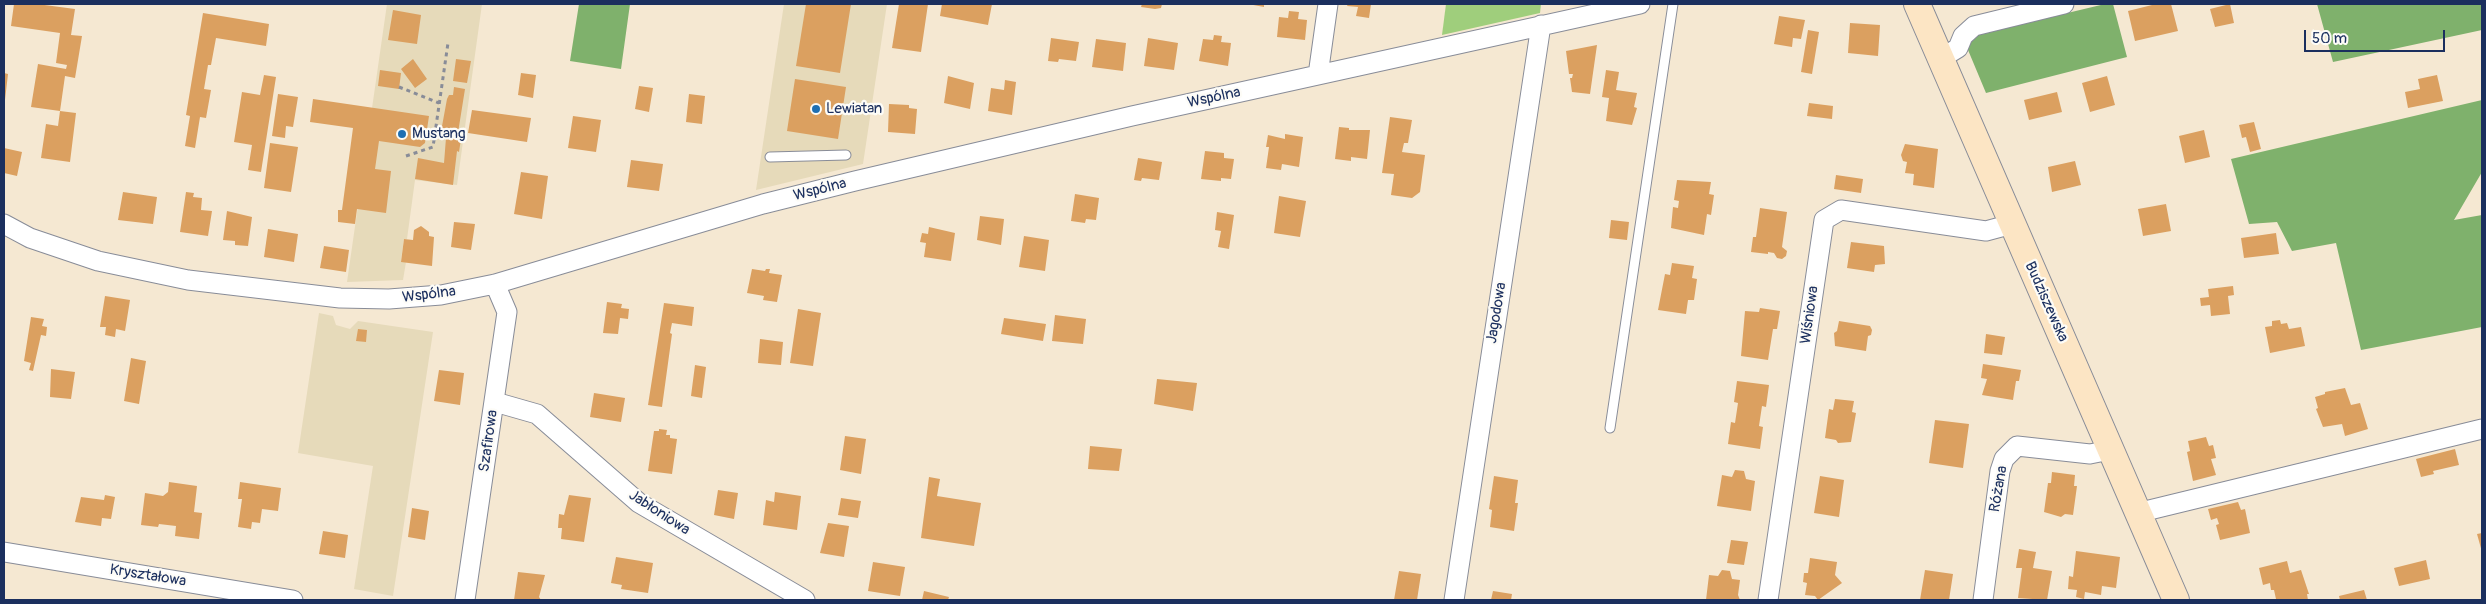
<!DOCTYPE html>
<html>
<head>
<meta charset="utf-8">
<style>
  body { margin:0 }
  #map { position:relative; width:2486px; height:604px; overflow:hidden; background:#f5e8d2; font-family:Pangolin,sans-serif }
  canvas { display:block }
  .frame { position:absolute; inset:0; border:5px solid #1b2f5e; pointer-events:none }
  .scale { position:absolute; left:2304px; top:30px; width:141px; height:22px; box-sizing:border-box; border:2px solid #1b2f5e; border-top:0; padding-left:6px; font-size:15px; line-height:18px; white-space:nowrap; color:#1b2f5e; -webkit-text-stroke:4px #fdfcf7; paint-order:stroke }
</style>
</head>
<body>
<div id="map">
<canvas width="2486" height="604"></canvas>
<div class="frame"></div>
<div class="scale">50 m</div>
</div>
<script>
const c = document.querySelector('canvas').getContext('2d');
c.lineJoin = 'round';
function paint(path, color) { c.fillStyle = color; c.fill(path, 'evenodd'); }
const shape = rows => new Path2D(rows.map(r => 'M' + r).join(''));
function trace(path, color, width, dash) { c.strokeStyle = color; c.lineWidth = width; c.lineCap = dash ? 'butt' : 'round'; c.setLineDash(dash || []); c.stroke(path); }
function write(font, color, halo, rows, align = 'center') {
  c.font = font + ' Pangolin,sans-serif'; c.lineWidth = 4.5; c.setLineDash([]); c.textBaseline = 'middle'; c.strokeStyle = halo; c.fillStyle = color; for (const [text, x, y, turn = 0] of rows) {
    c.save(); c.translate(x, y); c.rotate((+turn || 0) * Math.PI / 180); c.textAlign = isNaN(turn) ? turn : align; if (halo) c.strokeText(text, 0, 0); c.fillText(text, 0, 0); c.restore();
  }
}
const built = shape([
  [387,4,482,4,457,185,415,180,407,239,404,239,401,261,406,262,403,280,347,282],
  [784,4,887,4,863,164,756,190],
  [319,313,333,316,336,325,350,329,358,321,433,332,393,596,354,589,373,466,298,453]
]);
const green = shape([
  [1446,4,1541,4,1540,13,1442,35]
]);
const forest = shape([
  [579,4,630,4,621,69,570,61],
  [2105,4,2113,4,2127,57,1986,93,1963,38],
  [2317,4,2482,4,2482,30,2333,62],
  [2482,100,2482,172,2454,220,2482,215,2482,327,2361,350,2336,243,2292,251,2277,222,2249,224,2231,159]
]);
const building = shape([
  [14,4,37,4,75,9,71,35,82,36,75,78,65,76,60,111,31,107,38,64,66,69,67,65,56,63,60,33,11,26],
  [806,4,851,4,840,73,796,66],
  [899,4,928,4,921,52,892,48],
  [942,4,992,4,988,25,940,16],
  [1142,4,1162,4,1161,8,1155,9,1141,7],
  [1248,4,1264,4,1264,7],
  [1348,4,1371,4,1369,18,1356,16,1358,7,1347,6],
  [2156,4,2171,4,2178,31,2135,41,2128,11],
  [2230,4,2234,23,2215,27,2210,9],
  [393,10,421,15,417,44,388,40],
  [1289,11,1299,12,1298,19,1307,20,1305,40,1277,37,1279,17,1288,18],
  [203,13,269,24,266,46,216,38,211,65,208,65,204,89,211,90,206,118,200,117,195,148,185,146,190,116,186,115],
  [1779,16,1805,20,1801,39,1793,38,1792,47,1774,44],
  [1850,23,1880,25,1878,56,1848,53],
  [1808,30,1819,32,1812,74,1801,72],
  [1214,35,1222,36,1221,42,1231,43,1228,66,1199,61,1203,39,1213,40],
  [1051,38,1079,42,1076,61,1059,59,1058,62,1048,61],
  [1148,38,1178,43,1174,70,1144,66],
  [1096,39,1126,43,1123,71,1092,67],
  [1597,45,1590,94,1572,92,1570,78,1572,78,1573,74,1569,74,1566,51],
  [413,59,427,79,415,88,401,69],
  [456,59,471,61,467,83,453,81],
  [380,70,401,73,399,89,378,86],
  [1606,70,1619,72,1616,90,1637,93,1634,107,1637,108,1632,125,1606,121,1609,98,1602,97],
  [4,73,8,74,5,100,4,100],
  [521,73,536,75,533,98,518,95],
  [264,75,276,77,261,172,248,170,252,145,234,142,242,92,260,95],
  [2437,75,2443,101,2408,108,2405,92,2420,89,2418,79],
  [948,76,974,83,970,109,944,103],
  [2107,76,2115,105,2090,112,2082,83],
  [795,79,846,87,838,139,787,131],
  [1005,80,1016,82,1012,115,988,111,991,88,1004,90],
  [639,86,653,88,649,112,635,109],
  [454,87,465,89,457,139,461,139,459,152,457,151,453,185,415,179,418,158,444,163,446,138,440,137,447,99,449,95,453,95],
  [2057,92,2062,112,2029,120,2024,100],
  [278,94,298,97,293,127,286,126,285,138,272,136],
  [689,94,705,96,702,124,686,122],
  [313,99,429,116,425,143,420,147,379,141,375,169,391,171,386,213,357,209,355,224,338,222,338,210,342,210,353,128,310,122],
  [1809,103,1833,106,1832,119,1807,116],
  [889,104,909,105,909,108,917,109,915,134,888,132],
  [472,110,531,118,527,142,468,133],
  [60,111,76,113,70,162,41,158,46,124,58,126],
  [573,116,601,120,596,152,568,148],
  [1390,117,1412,120,1408,143,1404,143,1402,152,1425,155,1420,192,1412,198,1391,195,1394,174,1382,173],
  [2254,122,2261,149,2250,152,2246,137,2242,138,2239,125],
  [1339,127,1349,128,1349,130,1370,130,1367,159,1351,157,1351,161,1335,159],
  [2204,130,2210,157,2185,163,2179,136],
  [1285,134,1303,137,1299,167,1282,164,1281,170,1266,168,1269,147,1266,147,1268,135,1285,139],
  [270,143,298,147,291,192,264,188],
  [1905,144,1938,149,1934,188,1913,185,1914,174,1905,173,1907,162,1903,161,1901,155],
  [4,148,22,152,17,176,4,173],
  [1205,151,1224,153,1224,158,1234,159,1231,179,1221,178,1221,181,1201,179],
  [1138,158,1162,162,1159,180,1142,178,1141,181,1134,180],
  [631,160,663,164,659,191,627,187],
  [2075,161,2081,185,2052,192,2048,167],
  [521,172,548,176,542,219,514,214],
  [1836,175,1863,179,1861,193,1834,189],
  [1677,180,1711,182,1709,194,1714,195,1711,215,1707,214,1704,235,1671,228,1673,207,1678,208,1679,201,1674,200],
  [123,192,157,197,153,224,118,220],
  [186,192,194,193,193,197,202,198,201,210,212,211,208,236,180,232],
  [1075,194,1099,198,1096,220,1086,219,1085,223,1071,221],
  [1279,196,1306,201,1300,237,1274,233],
  [2166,204,2171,231,2143,236,2138,209],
  [1760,208,1787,212,1782,247,1787,251,1786,256,1782,259,1777,258,1774,253,1768,252,1768,254,1751,252,1753,237,1756,237],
  [227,211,252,217,248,246,235,245,235,241,223,240],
  [1217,212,1234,215,1229,249,1218,247,1221,231,1215,230],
  [980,216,1004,219,1001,245,977,240],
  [1611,220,1629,222,1627,240,1609,238],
  [454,222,475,224,471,250,451,247],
  [421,226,429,232,429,236,434,237,432,266,401,262,404,239,413,240,414,230],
  [929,227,955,233,951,261,924,257,926,243,920,242,922,233,928,234],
  [268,229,298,234,294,262,264,257],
  [2276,233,2279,254,2244,258,2241,238],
  [1024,236,1049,240,1045,271,1019,267],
  [1851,242,1884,246,1885,264,1875,265,1874,272,1847,268],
  [324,246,349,250,346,272,320,268],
  [1672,263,1694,266,1692,278,1697,279,1694,300,1688,300,1686,314,1658,310,1665,274,1670,275],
  [752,269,765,271,766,269,770,269,769,273,782,275,777,302,763,300,764,296,747,293],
  [2233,286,2234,295,2228,296,2230,314,2211,316,2210,305,2201,306,2200,298,2209,297,2208,289],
  [105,296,130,300,125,331,116,329,115,337,105,335,106,327,100,327],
  [607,302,622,304,621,308,629,309,628,319,620,318,618,334,603,333],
  [664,303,694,307,692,326,672,323,670,333,672,334,662,407,648,405],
  [1760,308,1780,311,1777,329,1773,329,1768,360,1741,356,1745,311,1759,312],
  [798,309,821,313,813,366,790,363],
  [1055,315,1086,319,1083,344,1052,341],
  [31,317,44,319,42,326,47,327,46,336,41,335,33,371,29,370,31,363,24,361],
  [1004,318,1046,324,1043,341,1001,334],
  [2280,320,2281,324,2287,323,2289,329,2301,327,2305,346,2270,353,2265,327,2272,326,2272,321],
  [1839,321,1870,326,1872,330,1871,335,1868,336,1866,351,1835,346,1834,333,1837,331],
  [358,329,367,330,366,342,356,341],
  [1986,334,2005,337,2002,355,1984,353],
  [760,339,783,342,781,365,758,363],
  [131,358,146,361,139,404,124,401],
  [1983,364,2021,370,2019,381,2016,381,2013,400,1982,395,1987,379,1981,378],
  [695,365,706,367,702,398,691,396],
  [51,369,75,372,71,399,50,397],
  [439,370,464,373,460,405,434,401],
  [1157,379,1197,383,1193,411,1154,404],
  [1737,381,1769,385,1766,407,1762,406,1759,426,1763,427,1760,449,1728,444,1731,422,1735,423,1738,403,1734,402],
  [2345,388,2351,405,2360,403,2368,429,2345,436,2342,424,2323,427,2316,409,2318,408,2315,397,2325,394,2325,392],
  [594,393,625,398,621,422,590,417],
  [1835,399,1854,401,1852,412,1856,413,1851,442,1838,443,1836,440,1825,438,1829,409,1833,410],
  [1935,420,1969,424,1963,468,1929,463],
  [659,429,667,430,666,435,670,435,670,438,677,439,672,474,648,471,654,431,659,431],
  [845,436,866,439,861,474,840,470],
  [2206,437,2209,446,2213,445,2216,458,2211,459,2216,475,2193,481,2187,452,2190,451,2188,441],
  [1090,446,1122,449,1119,471,1088,469],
  [2455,449,2459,465,2433,471,2434,474,2421,477,2416,459],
  [1735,470,1744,471,1746,479,1755,481,1751,511,1717,506,1722,475,1732,477],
  [2052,472,2075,475,2074,486,2077,486,2073,515,2065,514,2061,517,2044,512,2048,483,2051,483],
  [1494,476,1518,480,1515,503,1518,503,1514,531,1490,527,1492,510,1489,509],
  [1820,476,1844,480,1839,517,1814,513],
  [929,477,940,479,937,496,981,503,974,546,921,538],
  [169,482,197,486,194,512,202,513,199,539,175,536,176,526,159,524,158,527,141,525,145,493,163,496,168,492],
  [240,482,281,488,278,511,262,509,260,523,252,522,251,529,238,527,242,499,238,499],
  [718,490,738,493,734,519,714,515],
  [775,492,801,496,797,530,763,525,766,500,774,502],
  [105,495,115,497,111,519,102,518,101,526,75,522,81,497,104,500],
  [569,495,591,498,584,542,561,539,562,528,558,528,559,514,564,515],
  [841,498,861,501,858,518,838,515],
  [2238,502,2241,510,2245,509,2250,533,2220,540,2216,525,2219,524,2217,518,2211,520,2208,509],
  [412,508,429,511,425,540,408,537],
  [828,523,849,526,844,557,820,553],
  [323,531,348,535,345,558,319,554],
  [2482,533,2482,552,2477,534],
  [1731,540,1748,542,1744,565,1727,563],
  [2019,549,2036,552,2033,568,2052,571,2047,600,2018,598,2022,568,2016,568],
  [2076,551,2120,557,2116,588,2102,586,2101,595,2085,592,2084,599,2076,597,2077,590,2068,589,2069,576,2073,577],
  [616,557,653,563,648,593,621,589,622,585,611,583],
  [1810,558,1837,562,1835,575,1842,583,1818,600,1815,596,1805,595,1807,583,1803,582,1804,573,1808,573],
  [2426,560,2430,579,2399,586,2394,568],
  [2287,561,2290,573,2301,570,2309,594,2307,594,2308,600,2273,600,2276,599,2274,590,2271,590,2270,583,2263,585,2259,568],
  [873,562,905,567,900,596,868,591],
  [1722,570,1730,571,1732,579,1740,580,1738,595,1740,600,1706,600,1709,575,1718,576],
  [1925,570,1953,574,1949,600,1920,600],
  [1399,571,1421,574,1417,600,1394,600],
  [518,572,545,575,539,597,541,600,514,600],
  [2364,590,2367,600,2340,600,2339,596],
  [924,591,949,597,948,600,922,600],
  [1493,591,1512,594,1511,600,1491,600]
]);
const path = shape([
  [399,87,439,103],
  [406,156,433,147,448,43]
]);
const lane = shape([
  [770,157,846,155],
  [1610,428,1673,4]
]);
const street = shape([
  [1940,59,1958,48,1963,36,1974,26,2064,4],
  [1318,75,1328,4],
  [4,224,30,238,98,261,188,280,340,298,389,299,441,295,495,284,763,204,855,181,1132,116,1640,4],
  [495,402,537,414,639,503,805,600],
  [2137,513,2482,429],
  [4,552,293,600],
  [465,600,507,312,495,284],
  [1454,600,1541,25],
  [1768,600,1824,220,1841,210,1986,231,2012,224],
  [1983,600,2000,471,2004,459,2017,446,2090,454,2110,450]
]);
const secondary = shape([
  [1917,4,2176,600]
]);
const markers = [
  [816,109,5,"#1f6fb2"],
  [402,134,5,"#1f6fb2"]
];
const streetNames = [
  ["Wspólna",1214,98,-12],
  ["Wspólna",820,190,-14],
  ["Wspólna",429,295,-7],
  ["Budziszewska",2046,302,66],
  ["Jagodowa",1497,313,-81],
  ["Wiśniowa",1810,315,-82],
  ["Szafirowa",489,441,-82],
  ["Różana",1999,489,-80],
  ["Jabłoniowa",659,513,33],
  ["Kryształowa",148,576,9]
];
const poiNames = [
  ["Lewiatan",826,109],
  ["Mustang",412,134]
];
paint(built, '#e6daba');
paint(green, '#9fce7c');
paint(forest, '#7fb16c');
paint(building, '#dba060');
trace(lane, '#888c98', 11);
trace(street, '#888c98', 21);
trace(secondary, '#888c98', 28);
trace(path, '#888c98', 3, [4, 4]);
trace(lane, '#fff', 9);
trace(street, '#fff', 19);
trace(secondary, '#fce5c4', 26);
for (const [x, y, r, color] of markers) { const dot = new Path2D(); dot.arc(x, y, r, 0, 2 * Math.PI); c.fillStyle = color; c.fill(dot); trace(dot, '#fdfcf7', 2); }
write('15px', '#1b2f5e', '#fdfcf7', streetNames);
write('15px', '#1b2f5e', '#fdfcf7', poiNames, 'left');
</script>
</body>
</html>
